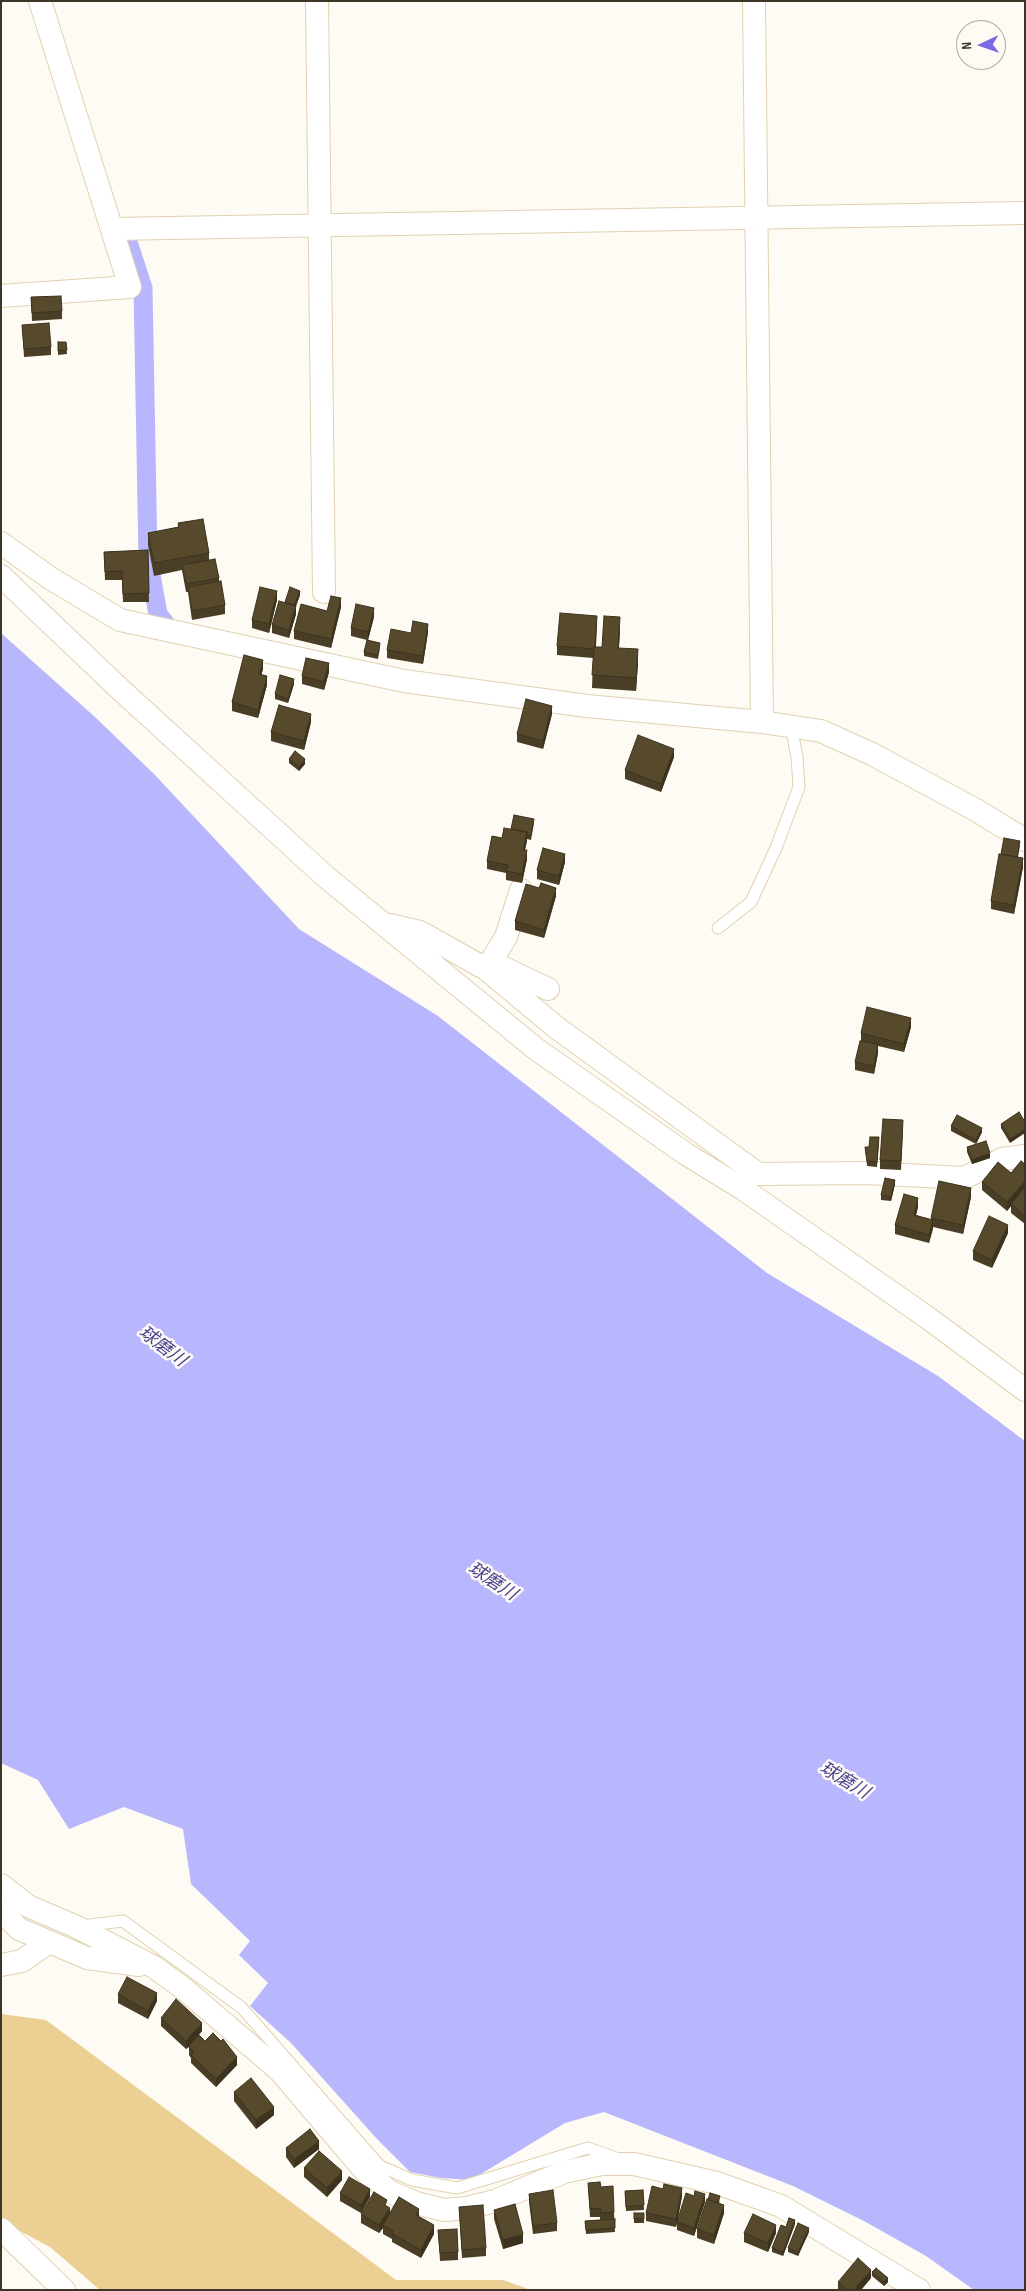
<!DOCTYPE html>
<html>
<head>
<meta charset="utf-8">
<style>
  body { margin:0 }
  #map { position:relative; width:1026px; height:2291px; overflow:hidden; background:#fefbf4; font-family:"Sofia Sans Condensed",sans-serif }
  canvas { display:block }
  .frame { position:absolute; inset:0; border:2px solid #3c3528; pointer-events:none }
  .north { position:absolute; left:956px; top:20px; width:50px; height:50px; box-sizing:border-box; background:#fefbf4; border:1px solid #b0aca2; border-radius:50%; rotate:267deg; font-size:14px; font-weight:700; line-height:20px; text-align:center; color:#3c3528 }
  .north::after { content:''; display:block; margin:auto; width:18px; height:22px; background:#796ae5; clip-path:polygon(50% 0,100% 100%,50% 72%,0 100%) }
</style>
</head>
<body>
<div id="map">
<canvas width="1026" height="2291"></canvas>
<div class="frame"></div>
<div class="north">N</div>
</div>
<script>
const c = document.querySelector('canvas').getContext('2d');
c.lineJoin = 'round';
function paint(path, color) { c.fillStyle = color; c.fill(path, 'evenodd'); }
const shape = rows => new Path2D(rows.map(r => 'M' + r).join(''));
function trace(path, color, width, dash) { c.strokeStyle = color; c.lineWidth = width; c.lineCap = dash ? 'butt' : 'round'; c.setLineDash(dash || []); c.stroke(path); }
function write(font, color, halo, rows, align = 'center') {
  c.font = font + ' "Sofia Sans Condensed","Noto Sans JP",sans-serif'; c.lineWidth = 5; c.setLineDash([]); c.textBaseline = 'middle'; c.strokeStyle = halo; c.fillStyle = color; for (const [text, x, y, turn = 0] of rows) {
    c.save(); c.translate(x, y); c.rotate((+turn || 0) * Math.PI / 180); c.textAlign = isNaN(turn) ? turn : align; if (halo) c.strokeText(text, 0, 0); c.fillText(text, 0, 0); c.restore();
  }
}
const green = shape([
  [1,2014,46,2020,396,2280,503,2280,531,2290,100,2290,50,2247,1,2221]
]);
const water = shape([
  [1,633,96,718,154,774,299,929,438,1016,767,1273,938,1376,1025,1441,1025,2290,974,2290,926,2256,864,2221,793,2186,604,2112,565,2123,471,2180,441,2178,410,2172,377,2139,291,2043,250,2006,268,1983,239,1955,250,1941,191,1884,183,1829,124,1807,69,1829,38,1780,1,1763]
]);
const canal = shape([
  [127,239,143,288,148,558,158,614,170,630,180,632]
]);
const service = shape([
  [718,928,751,902,776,848,799,787,797,757,791,726],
  [81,1926,123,1921,242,2008,380,2166,412,2180,457,2188,588,2148,616,2158]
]);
const minor = shape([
  [317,1,324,592],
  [754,1,762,722],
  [112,229,1025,213],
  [1,296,130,287,40,1],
  [1,543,50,578,120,620,404,681,587,706,762,722,821,731,872,754,976,810,1025,840],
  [1,576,122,691,326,877,536,1049,686,1154,743,1189,928,1318,1025,1390],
  [390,925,420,932,486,969,557,1028,758,1174,866,1173,964,1178,1002,1159,1025,1156],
  [491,962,548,989],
  [486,969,506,937,521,890],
  [1,1885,28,1906,77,1927,154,1967,183,1988,280,2071,365,2171,390,2192,416,2203,444,2210,467,2208,495,2201,564,2172,602,2164,634,2164,717,2183,781,2206,919,2290],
  [1,1911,19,1929,87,1958,139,1965],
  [1,1965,22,1961,49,1942],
  [1,2229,64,2290]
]);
const wall = shape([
  [31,297,62,311,62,319,32,321],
  [22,325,51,347,51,355,24,357],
  [58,342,66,342,67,354,58,355],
  [178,523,209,553,209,560,219,578,219,581,225,605,225,614,192,620,188,592,186,592,182,570,154,576,148,545,148,533,178,527],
  [148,550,149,602,123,602,122,580,105,580,104,552],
  [300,595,296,606,296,614,289,638,272,633,272,625,285,602],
  [277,600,269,633,252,628,252,620],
  [341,607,331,648,294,639,294,631,327,611],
  [374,617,368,640,380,647,378,659,364,656,364,652,367,640,351,636,351,628],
  [597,624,596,647,602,647,620,629,619,648,638,662,636,691,592,688,593,658,557,655,557,646],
  [428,632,423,664,387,658,387,650,411,633],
  [263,669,261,675,267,685,258,718,232,711,232,702],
  [329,672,324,690,302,684,302,676],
  [294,684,288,703,275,699,275,694],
  [552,714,543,749,517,742,517,734],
  [311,722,304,750,271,741,271,732],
  [674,757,661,792,625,779,625,770],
  [289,759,305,764,299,771,289,763],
  [534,823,531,840,527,839,525,850,527,859,522,883,506,880,506,873,487,869,487,861,502,838,511,829],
  [1020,845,1018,857,1023,867,1014,914,991,909,991,901,1001,854],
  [565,862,559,885,537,879,537,870],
  [539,888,556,896,544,938,515,930,515,921],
  [911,1027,904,1052,878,1046,878,1053,874,1074,855,1070,855,1062,861,1041,861,1033],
  [1025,1122,1010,1143,1001,1128,1001,1124],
  [951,1126,982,1132,976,1144,951,1131],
  [903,1129,901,1170,880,1169,880,1160],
  [879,1142,877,1167,867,1166,865,1147,869,1147],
  [967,1147,990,1158,972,1164,967,1152],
  [1025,1164,1025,1224,1011,1213,1011,1206,1007,1211,982,1190,982,1182,1011,1173],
  [895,1184,891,1201,881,1200,881,1195],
  [971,1197,963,1234,933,1227,929,1243,895,1234,895,1225,918,1207,916,1215,931,1220,931,1218],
  [1008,1233,992,1268,973,1260,973,1251],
  [118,1994,157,2001,148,2019,118,2003],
  [161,2018,202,2031,193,2042,205,2041,237,2065,216,2087,191,2063,191,2058,189,2055,189,2047,186,2049,161,2026],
  [234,2092,274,2115,256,2129,234,2101],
  [286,2148,319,2149,294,2168,286,2157],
  [304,2168,342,2180,327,2197,304,2177],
  [588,2183,601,2187,614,2212,615,2232,586,2234,585,2221,600,2220,600,2217,590,2217],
  [643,2190,644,2210,626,2211,625,2191],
  [340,2193,370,2197,361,2213,340,2201],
  [529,2194,557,2223,557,2231,533,2234,529,2202],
  [682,2196,678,2219,705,2202,694,2236,677,2230,677,2223,676,2227,646,2221,646,2213],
  [720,2200,719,2203,724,2213,714,2244,697,2238,697,2229],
  [387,2206,390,2213,419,2217,434,2234,421,2258,392,2242,392,2239,383,2234,383,2228,379,2233,361,2223,361,2214],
  [459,2207,486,2248,486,2256,462,2258],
  [494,2210,523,2243,503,2249,494,2219],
  [634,2213,644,2213,644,2223,634,2223],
  [795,2224,783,2256,772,2252,772,2248],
  [438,2230,458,2252,458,2260,440,2261],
  [809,2232,798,2256,788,2252,788,2248],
  [744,2233,776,2233,768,2252,744,2242],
  [872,2272,888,2282,884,2286,872,2276],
  [871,2278,861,2290,838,2290,838,2282]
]);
const shadedWall = shape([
  [277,591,277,600,269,633,269,624],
  [300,591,300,595,296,606,296,614,289,638,289,630,294,605],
  [341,598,341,607,331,648,331,639],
  [374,608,374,617,368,640,368,632],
  [620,617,620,629,618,660,618,648],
  [428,624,428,632,423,664,423,656],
  [638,649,638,662,636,691,636,678],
  [263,660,263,669,259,683,259,674],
  [329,663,329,672,324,690,324,682],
  [267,676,267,685,258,718,258,710],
  [294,679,294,684,288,703,288,699],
  [552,706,552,714,543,749,543,741],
  [311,714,311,722,304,750,304,741],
  [674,749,674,757,661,792,661,784],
  [305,759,305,764,299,771,299,767],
  [527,832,527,841,523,858,523,850],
  [527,850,527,859,522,883,522,874],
  [565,854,565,862,559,885,559,876],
  [1023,858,1023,867,1014,914,1014,905],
  [556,888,556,896,544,938,544,930],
  [911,1018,911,1027,904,1052,904,1044],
  [878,1044,878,1053,874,1074,874,1066],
  [982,1128,982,1132,976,1144,976,1140],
  [1025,1129,1025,1133,1010,1143,1010,1139],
  [990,1153,990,1158,972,1164,972,1160],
  [895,1180,895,1184,891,1201,891,1197],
  [1025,1181,1025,1189,1011,1204,1011,1206,1007,1211,1007,1202],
  [971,1188,971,1197,963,1234,963,1225],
  [918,1198,918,1207,914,1223,914,1215],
  [933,1220,933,1229,929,1243,929,1235],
  [1008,1225,1008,1233,992,1268,992,1260],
  [157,1993,157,2001,148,2019,148,2011],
  [202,2023,202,2031,186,2049,186,2041],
  [237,2057,237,2065,216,2087,216,2079],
  [274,2107,274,2115,256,2129,256,2120],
  [319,2141,319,2149,294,2168,294,2160],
  [342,2171,342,2180,327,2197,327,2188],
  [682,2188,682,2196,676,2227,676,2219],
  [370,2189,370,2197,361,2213,361,2205],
  [705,2194,705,2202,694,2236,694,2228],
  [724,2205,724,2213,714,2244,714,2235],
  [390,2208,390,2216,383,2225,383,2228,379,2233,379,2225],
  [419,2209,419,2218,416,2215],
  [795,2220,795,2224,783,2256,783,2252],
  [434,2225,434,2234,421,2258,421,2250],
  [776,2225,776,2233,768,2252,768,2243],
  [809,2228,809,2232,798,2256,798,2252],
  [523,2234,523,2243,503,2249,503,2240],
  [871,2270,871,2278,861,2290,854,2290],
  [888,2278,888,2282,884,2286,884,2282]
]);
const building = shape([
  [61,296,62,311,32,313,31,297,61,296],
  [49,323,51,347,24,349,22,325,49,323],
  [58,342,66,342,67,350,58,351,58,342],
  [203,519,209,553,154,563,148,533,179,527,178,523,203,519],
  [148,550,149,593,123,594,122,571,105,572,104,552,148,550],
  [215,559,219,578,186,584,182,565,215,559],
  [221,581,225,605,192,611,188,587,221,581],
  [260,587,277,591,269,624,252,620,260,587],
  [290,587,300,591,294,605,285,602,290,587],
  [331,596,341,598,331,639,294,631,301,604,327,611,331,596],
  [279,601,296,606,289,630,272,625,279,601],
  [356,604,374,608,368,632,351,628,356,604],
  [560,613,597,616,595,647,594,647,594,649,557,646,560,613],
  [604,616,620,617,618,648,638,649,636,678,592,675,594,647,602,647,604,616],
  [413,621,428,624,423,656,387,650,391,629,411,633,413,621],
  [367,640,380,643,378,655,364,652,367,640],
  [244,655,263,660,259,674,267,676,258,710,232,702,244,655],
  [306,658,329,663,324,682,302,676,306,658],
  [280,675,294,679,288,699,275,694,280,675],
  [526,699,552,706,543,741,517,734,526,699],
  [279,705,311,714,304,741,271,732,279,705],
  [638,735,674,749,661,784,625,770,638,735],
  [295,751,305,759,299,767,289,759,295,751],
  [514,815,534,819,531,835,527,835,527,832,511,829,514,815],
  [504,828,527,832,523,850,527,850,522,874,506,871,508,865,487,861,492,836,502,838,504,828],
  [1004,838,1020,841,1017,857,1001,854,1004,838],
  [543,848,565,854,559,876,537,870,543,848],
  [999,854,1023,858,1014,905,991,901,999,854],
  [541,883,556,888,544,930,515,921,526,884,539,888,541,883],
  [867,1007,911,1018,904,1044,861,1033,867,1007],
  [860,1041,878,1044,874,1066,855,1062,860,1041],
  [1019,1112,1025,1122,1025,1129,1010,1139,1001,1124,1019,1112],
  [957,1115,982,1128,976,1140,951,1126,957,1115],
  [883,1119,903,1120,901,1161,880,1160,883,1119],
  [870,1137,879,1137,877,1162,867,1161,865,1147,869,1147,870,1137],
  [986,1141,990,1153,972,1160,967,1147,986,1141],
  [1021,1161,1025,1164,1025,1181,1007,1202,982,1182,998,1162,1011,1173,1021,1161],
  [885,1178,895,1180,891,1197,881,1195,885,1178],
  [939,1181,971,1188,963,1225,931,1218,939,1181],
  [1025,1187,1025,1216,1011,1204,1025,1187],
  [904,1194,918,1198,914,1215,933,1220,929,1235,895,1225,904,1194],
  [989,1216,1008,1225,992,1260,973,1251,989,1216],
  [127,1977,157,1993,148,2011,118,1994,127,1977],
  [176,1999,202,2023,186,2041,161,2018,176,1999],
  [213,2033,221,2041,223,2039,237,2057,216,2079,191,2055,194,2052,189,2046,199,2035,205,2041,213,2033],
  [251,2078,274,2107,256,2120,234,2092,251,2078],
  [310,2129,319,2141,294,2160,286,2148,310,2129],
  [319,2151,342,2171,327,2188,304,2168,319,2151],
  [349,2177,370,2189,361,2205,340,2193,349,2177],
  [600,2182,601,2187,613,2186,614,2212,601,2213,600,2208,590,2209,588,2183,600,2182],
  [664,2184,682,2188,676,2219,646,2213,652,2186,663,2189,664,2184],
  [553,2190,557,2223,533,2226,529,2194,553,2190],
  [643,2190,644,2205,626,2207,625,2191,643,2190],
  [695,2191,705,2194,694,2228,677,2222,686,2193,694,2196,695,2191],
  [374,2192,387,2200,385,2205,390,2208,379,2225,361,2214,374,2192],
  [710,2193,720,2196,718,2203,708,2200,710,2193],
  [399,2197,419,2209,416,2215,434,2225,421,2250,392,2234,393,2231,383,2225,399,2197],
  [707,2199,724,2205,714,2235,697,2229,707,2199],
  [515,2204,523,2234,503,2240,494,2210,515,2204],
  [483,2205,486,2248,462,2250,459,2207,483,2205],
  [634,2213,644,2213,644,2219,634,2219,634,2213],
  [753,2214,776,2225,768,2243,744,2233,753,2214],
  [789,2218,795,2220,783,2252,772,2248,781,2225,786,2227,789,2218],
  [615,2219,615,2228,586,2230,585,2221,615,2219],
  [798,2223,809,2228,798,2252,788,2248,798,2223],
  [457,2229,458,2252,440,2253,438,2230,457,2229],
  [858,2258,871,2270,854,2290,847,2290,838,2282,858,2258],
  [876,2268,888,2278,884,2282,872,2272,876,2268]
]);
const waterNames = [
  ["球磨川",162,1347,37],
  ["球磨川",492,1582,33],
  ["球磨川",844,1781,31]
];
paint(green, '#eccf92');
paint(water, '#b8b6fc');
trace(canal, '#b8b6fc', 19);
trace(service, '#e1d1b0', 13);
trace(minor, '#e1d1b0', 24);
trace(service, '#fff', 11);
trace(minor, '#fff', 22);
paint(wall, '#4a3f26');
paint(shadedWall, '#3c331f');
paint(building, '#56492c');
trace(building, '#3c331f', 1);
write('italic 18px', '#4a4191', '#fefbf4', waterNames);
</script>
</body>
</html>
